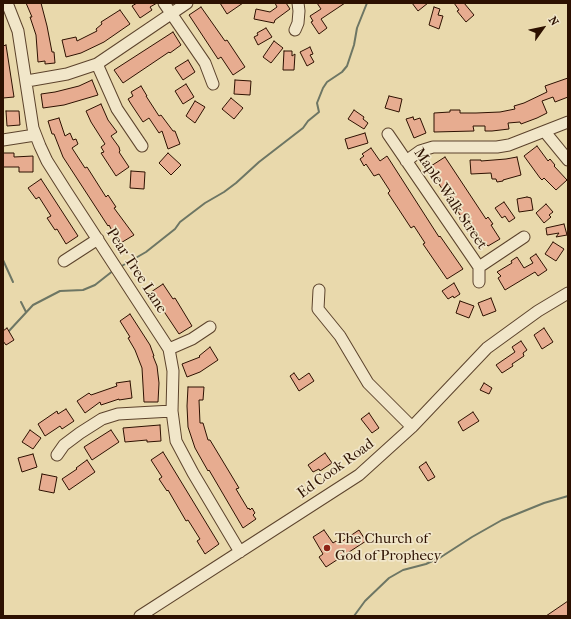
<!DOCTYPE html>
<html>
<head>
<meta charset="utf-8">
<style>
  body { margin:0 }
  #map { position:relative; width:571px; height:619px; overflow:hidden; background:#e9d9ac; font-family:"IM FELL French Canon",serif }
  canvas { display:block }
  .frame { position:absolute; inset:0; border:4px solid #2d1101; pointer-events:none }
  .north { position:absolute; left:523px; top:8px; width:40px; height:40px; -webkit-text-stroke:3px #f1e6c9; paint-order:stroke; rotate:57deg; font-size:11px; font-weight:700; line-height:16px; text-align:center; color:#2d1101 }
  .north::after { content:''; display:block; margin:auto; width:14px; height:18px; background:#2d1101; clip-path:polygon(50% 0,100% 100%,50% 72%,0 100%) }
</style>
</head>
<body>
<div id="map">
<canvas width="571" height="619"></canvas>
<div class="frame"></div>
<div class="north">N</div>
</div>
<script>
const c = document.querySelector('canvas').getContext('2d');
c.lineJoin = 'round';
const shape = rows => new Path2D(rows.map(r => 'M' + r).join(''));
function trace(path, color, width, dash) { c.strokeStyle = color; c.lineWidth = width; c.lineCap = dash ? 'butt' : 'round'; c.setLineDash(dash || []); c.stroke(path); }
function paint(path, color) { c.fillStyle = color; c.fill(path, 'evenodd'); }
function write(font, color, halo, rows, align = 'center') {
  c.font = font + ' "IM FELL French Canon",serif'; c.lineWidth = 3.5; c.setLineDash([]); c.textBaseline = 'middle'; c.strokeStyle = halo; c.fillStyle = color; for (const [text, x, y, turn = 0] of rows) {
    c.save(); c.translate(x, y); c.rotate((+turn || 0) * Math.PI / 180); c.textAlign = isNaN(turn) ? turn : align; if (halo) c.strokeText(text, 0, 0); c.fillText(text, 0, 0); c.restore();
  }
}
const stream = shape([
  [3,260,13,282],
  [120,267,146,252,175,229,180,222,205,203,224,192,236,183,259,162,303,128,308,121,319,112,317,103,323,88,327,82,342,72,347,66,354,45,357,28,367,3],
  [21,302,26,312],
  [8,332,33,305,60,291,83,290,95,285,114,270],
  [354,616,365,601,389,578,403,570,426,564,441,557,472,537,502,520,544,503,568,496]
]);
const building = shape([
  [26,3,41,3,47,26,52,52,54,52,55,63,45,64,45,61,38,62,36,35,30,17,32,17,26,3],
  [137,3,157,3,150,7,152,10,140,18,132,6,137,3],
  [220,3,243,3,227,14,220,3],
  [275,3,286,3,290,9,275,20,274,23,254,19,256,9,270,12,277,7,275,3],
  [317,3,345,3,321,19,327,28,319,34,311,22,313,21,310,16,321,9,317,3],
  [412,3,428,3,418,11,412,3],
  [454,3,464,3,474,15,466,22,457,11,459,10,454,3],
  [201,7,225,41,227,40,245,67,233,75,221,57,218,59,189,15,201,7],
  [434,7,440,9,438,15,443,16,439,29,429,25,434,7],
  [120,10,130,24,104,42,81,53,66,57,62,40,76,37,77,41,97,31,96,29,102,24,101,22,120,10],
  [266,28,272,37,258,45,254,37,258,35,257,33,266,28],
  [173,32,181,45,170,53,169,52,123,83,114,70,173,32],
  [274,41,283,48,271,63,263,57,274,41],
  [6,45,14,97,3,98,3,46,6,45],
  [310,47,313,54,310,55,314,62,307,66,300,52,310,47],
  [284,51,292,51,292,56,295,54,294,70,283,70,284,51],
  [188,60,195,72,183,80,175,68,188,60],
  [568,78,568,97,555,102,553,97,542,101,547,113,537,118,521,124,520,122,508,123,509,129,492,131,485,131,485,126,473,126,474,131,434,132,434,113,450,112,450,110,460,110,460,113,476,113,500,112,515,109,514,106,524,103,547,92,545,86,568,78],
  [92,80,98,95,64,105,43,108,41,94,55,92,79,86,92,80],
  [235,80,251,81,250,95,234,94,235,80],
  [186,84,194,97,183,104,175,91,186,84],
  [141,86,147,96,146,96,159,116,161,115,173,131,175,131,180,144,168,149,162,131,159,133,149,118,143,122,131,104,128,99,133,96,131,92,141,86],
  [389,96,402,99,399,112,385,108,389,96],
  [231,98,243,108,234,119,222,109,231,98],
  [195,101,205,107,195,123,186,116,195,101],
  [101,104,108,120,117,132,111,136,119,147,120,151,119,152,129,167,116,176,101,153,104,152,101,147,105,144,91,122,86,111,101,104],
  [354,110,364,117,363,119,368,123,364,129,348,119,354,110],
  [6,111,19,111,20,125,7,126,6,111],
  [413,117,414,120,420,118,426,133,414,138,406,119,413,117],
  [59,118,65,136,70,133,73,140,76,139,78,144,72,148,85,168,87,167,106,197,108,195,116,207,114,208,134,235,119,244,109,225,108,226,63,157,54,134,52,134,48,121,59,118],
  [365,133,368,143,348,149,345,139,365,133],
  [537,146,548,161,550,159,555,165,554,166,567,180,556,190,544,178,542,180,540,178,524,156,537,146],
  [371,148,380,161,387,156,439,237,440,236,463,269,447,279,423,244,425,243,414,226,411,228,388,193,390,191,379,174,374,176,366,164,364,166,360,159,364,156,362,154,371,148],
  [3,153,14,153,14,157,33,156,33,172,19,172,19,167,3,167,3,153],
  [168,153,181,165,171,175,159,163,168,153],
  [445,157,486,219,488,217,493,224,491,225,500,239,488,246,486,244,482,247,430,171,433,169,431,166,445,157],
  [517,157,521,175,503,180,503,181,497,182,496,179,492,179,491,173,471,174,470,160,481,160,481,161,506,159,517,157],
  [131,171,145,172,144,189,130,188,131,171],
  [41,179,78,236,66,244,57,229,55,230,47,218,51,216,39,197,36,199,28,188,41,179],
  [527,197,531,198,533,210,519,212,517,199,527,197],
  [504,202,515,218,509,222,505,216,502,218,495,208,504,202],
  [546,204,553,212,549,215,551,217,544,223,536,213,546,204],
  [564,224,567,235,556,237,559,233,547,235,546,228,564,224],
  [553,242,564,249,556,261,545,254,553,242],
  [536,254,547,270,538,276,535,272,505,290,498,278,501,276,497,272,512,263,511,261,517,257,524,268,533,263,530,258,536,254],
  [454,283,460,294,454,298,453,296,448,299,442,291,454,283],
  [163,284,173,299,175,298,192,326,179,334,151,292,163,284],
  [491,298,496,311,483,316,478,303,491,298],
  [460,301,474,306,469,318,456,313,460,301],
  [130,314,150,345,154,356,153,356,157,366,159,383,158,402,144,402,142,368,135,350,128,338,130,337,120,321,130,314],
  [7,328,14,340,6,345,3,341,3,331,7,328],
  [544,328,553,342,542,349,534,335,544,328],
  [521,341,527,350,523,353,524,356,512,364,513,366,502,373,496,365,515,352,512,347,521,341],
  [210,347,218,360,200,372,187,377,182,364,200,357,199,356,210,347],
  [294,373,299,380,309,373,314,381,299,391,290,376,294,373],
  [130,381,132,398,119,400,119,399,101,405,100,402,85,413,77,401,89,393,91,395,117,386,116,383,130,381],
  [484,383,492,388,489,394,480,390,484,383],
  [188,387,204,387,203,400,199,400,200,423,203,423,208,440,210,440,239,488,236,489,248,509,249,508,250,510,252,508,255,513,253,515,256,519,243,528,209,470,208,471,195,448,188,427,187,406,188,387],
  [66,409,74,421,62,429,60,426,45,436,38,424,57,411,58,414,66,409],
  [473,412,479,421,463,431,458,422,473,412],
  [369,413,379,428,372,433,361,419,369,413],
  [160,425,161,441,147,442,147,440,125,442,123,428,160,425],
  [30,430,41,438,33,449,22,442,30,430],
  [111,430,119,442,92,460,84,447,111,430],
  [163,452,219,544,205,554,197,541,200,539,188,520,186,521,168,490,167,491,159,479,162,477,151,460,163,452],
  [325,453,332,463,320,471,319,469,313,472,308,465,325,453],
  [33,454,37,467,22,472,18,458,33,454],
  [87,460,95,472,69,490,62,479,77,469,76,468,87,460],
  [426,462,435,477,428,481,419,467,426,462],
  [42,474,57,477,54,493,39,490,42,474],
  [324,530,333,543,336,541,338,544,359,530,366,541,326,567,319,557,323,554,313,537,324,530],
  [568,601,568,616,546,616,568,601]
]);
const minor = shape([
  [7,3,18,31,33,128,40,146,47,161,66,191,169,349,173,371,172,411,176,441,193,473,240,552],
  [164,3,205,63,213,84],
  [295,30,298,23,299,11,298,3],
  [97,64,117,109,142,146],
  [27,81,67,74,97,64,187,3],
  [545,132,568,160],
  [388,134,479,267,479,282],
  [3,140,35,135],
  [406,161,420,151,433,147,497,147,509,145,568,122],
  [64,261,98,239],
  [479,267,524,237],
  [319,290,318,309,340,336,368,383,412,427],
  [169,349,192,339,210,327],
  [57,455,64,445,80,433,102,419,118,414,172,411],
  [140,616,359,475,412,427,487,348,538,311,568,293]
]);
const markers = [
  [327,548,4,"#8f2418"]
];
const streetNames = [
  ["Maple Walk Street",450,199,56],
  ["Pear Tree Lane",136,271,57],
  ["Ed Cook Road",336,469,-36]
];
const poiNames = [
  ["The Church of",335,539],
  ["God of Prophecy",335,556]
];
trace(stream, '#6d7664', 2);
paint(building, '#e7ac90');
trace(building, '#2d1101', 1);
trace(minor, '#5c432c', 13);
trace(minor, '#f1e6c9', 11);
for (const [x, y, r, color] of markers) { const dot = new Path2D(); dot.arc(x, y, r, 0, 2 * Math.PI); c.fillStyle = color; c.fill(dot); trace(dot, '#f1e6c9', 1.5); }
write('15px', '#2d1101', '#f1e6c9', streetNames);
write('15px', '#2d1101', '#f1e6c9', poiNames, 'left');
</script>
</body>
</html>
